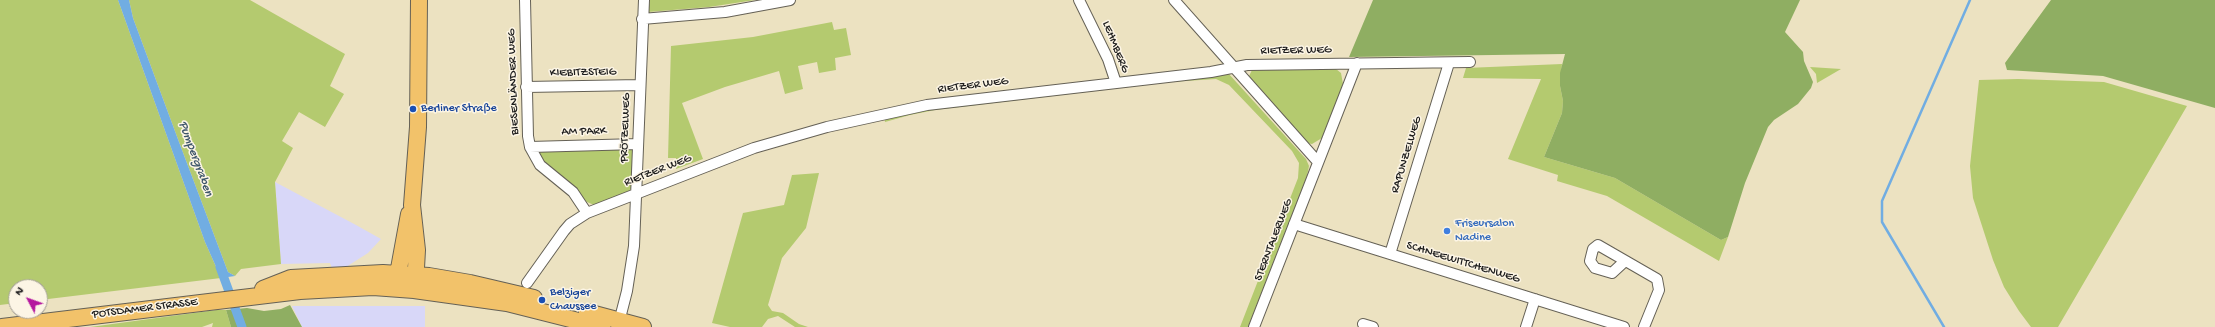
<!DOCTYPE html>
<html>
<head>
<meta charset="utf-8">
<style>
  body { margin:0 }
  #map { position:relative; width:2215px; height:327px; overflow:hidden; background:#ece2c1; font-family:"Gochi Hand",sans-serif }
  canvas { display:block }
  .north { position:absolute; left:8px; top:279px; width:40px; height:40px; box-sizing:border-box; background:#fcf5e5; border:1px solid #a29e95; border-radius:50%; rotate:311deg; font-size:11px; font-weight:700; line-height:16px; text-align:center; color:#1c1c1c }
  .north::after { content:''; display:block; margin:auto; width:14px; height:18px; background:#b5179e; clip-path:polygon(50% 0,100% 100%,50% 72%,0 100%) }
</style>
</head>
<body>
<div id="map">
<canvas width="2215" height="327"></canvas>
<div class="north">N</div>
</div>
<script>
const c = document.querySelector('canvas').getContext('2d');
c.lineJoin = 'round';
function paint(path, color) { c.fillStyle = color; c.fill(path, 'evenodd'); }
const shape = rows => new Path2D(rows.map(r => 'M' + r).join(''));
function trace(path, color, width, dash) { c.strokeStyle = color; c.lineWidth = width; c.lineCap = dash ? 'butt' : 'round'; c.setLineDash(dash || []); c.stroke(path); }
function write(font, color, halo, rows, align = 'center') {
  c.font = font + ' "Gochi Hand",sans-serif'; c.lineWidth = 3; c.setLineDash([]); c.textBaseline = 'middle'; c.strokeStyle = halo; c.fillStyle = color; for (const [text, x, y, turn = 0] of rows) {
    c.save(); c.translate(x, y); c.rotate((+turn || 0) * Math.PI / 180); c.textAlign = isNaN(turn) ? turn : align; if (halo) c.strokeText(text, 0, 0); c.fillText(text, 0, 0); c.restore();
  }
}
const built = shape([
  [275,182,356,225,381,239,368,253,346,267,332,268,330,263,281,264],
  [292,306,425,306,425,327,302,327]
]);
const green = shape([
  [0,0,118,0,205,242,221,278,40,300,40,287,16,287,16,303,0,305],
  [129,0,250,0,345,54,330,86,344,94,325,127,299,112,282,141,293,148,275,182,281,264,241,269,235,276,228,272,179,142,133,18],
  [650,0,755,0,709,7,648,12],
  [832,22,834,30,846,28,851,55,835,58,836,70,819,73,817,62,798,66,803,89,785,94,779,71,725,87,682,103,703,159,676,169,676,158,668,158,671,46,753,37],
  [1562,64,1560,86,1563,101,1562,113,1544,157,1615,178,1721,240,1728,237,1719,261,1607,196,1557,181,1558,175,1508,159,1541,79,1463,78,1466,68],
  [1810,67,1841,69,1817,83,1816,74],
  [1336,69,1341,73,1343,84,1322,138,1312,144,1307,143,1249,76,1252,70],
  [1228,73,1306,159,1309,166,1307,176,1248,327,1240,327,1298,178,1299,163,1292,151,1229,85,1216,79,1170,82,935,110,910,115,885,122,884,117,915,111],
  [2018,79,2104,82,2187,106,2058,327,2031,327,2019,311,2004,287,1993,260,1973,198,1970,166,1979,80],
  [635,147,634,184,628,193,594,205,587,202,543,164,537,150],
  [819,173,806,228,782,258,768,305,772,311,783,313,799,324,808,327,795,327,778,316,768,319,762,327,730,327,712,323,743,213,784,205,792,175],
  [216,310,226,310,231,327,212,327,213,323,202,327,90,327]
]);
const forest = shape([
  [1373,0,1800,0,1785,32,1803,52,1804,61,1813,82,1811,88,1798,104,1774,120,1768,127,1745,183,1728,237,1721,240,1615,178,1544,157,1562,113,1563,101,1560,86,1560,73,1565,54,1349,57],
  [2051,0,2215,0,2215,108,2103,76,2007,70,2005,63],
  [290,305,302,327,231,327,226,310,247,308,264,311,281,309]
]);
const water = shape([
  [118,0,129,0,133,18,179,142,228,272,235,276,221,278,205,242]
]);
const stream = shape([
  [1944,327,1882,222,1882,201,1970,0]
]);
const canal = shape([
  [220,267,242,327]
]);
const minor = shape([
  [525,0,528,136,530,147,540,165,573,192,587,213],
  [1079,0,1108,59,1116,83],
  [1174,0,1318,162],
  [642,19,725,12,790,0],
  [526,87,640,85],
  [530,147,638,144],
  [1294,224,1624,327],
  [1390,254,1449,63],
  [1625,261,1612,273,1595,268,1590,261,1593,249,1598,245,1657,279,1659,290,1644,327],
  [527,283,564,231,570,224,587,213,754,148,827,127,927,105,1211,72,1247,65,1470,62],
  [1363,324,1373,327],
  [618,326,627,291,634,246,644,0],
  [1254,327,1357,63],
  [1526,327,1535,299]
]);
const primary = shape([
  [401,283,398,274,409,214],
  [415,286,417,250,412,205,418,127,419,0],
  [263,289,291,278,383,273,429,276,470,283,534,298],
  [587,312,643,327],
  [2,327,300,291,373,287,414,290,507,303,602,327]
]);
const markers = [
  [413,109,4,"#1a4fb4"],
  [1447,231,4,"#3f7fe0"],
  [542,300,4,"#1a4fb4"]
];
const streetNames = [
  ["LEHMBERG",1115,47,68],
  ["RIETZER WEG",1296,51,-1],
  ["KIEBITZSTEIG",583,73,-1],
  ["BIESENLÄNDER WEG",514,82,-92],
  ["RIETZER WEG",973,86,-7],
  ["PRÖTZELWEG",626,128,-88],
  ["AM PARK",584,132,-1],
  ["RAPUNZELWEG",1407,155,-73],
  ["RIETZER WEG",658,171,-21],
  ["STERNTALERWEG",1274,240,-69],
  ["SCHNEEWITTCHENWEG",1463,263,17],
  ["POTSDAMER STRASSE",145,309,-7]
];
const transitNames = [
  ["Berliner Straße",421,109],
  ["Belziger",550,293],
  ["Chaussee",550,307]
];
const shopNames = [
  ["Friseursalon",1455,224],
  ["Nadine",1455,238]
];
const waterNames = [
  ["Pumpergraben",195,159,70]
];
paint(built, '#d8d7f8');
paint(green, '#b4ca6f');
paint(forest, '#8fae62');
paint(water, '#71ade2');
trace(stream, '#71ade2', 2.5);
trace(canal, '#71ade2', 9);
trace(minor, '#656156', 12);
trace(primary, '#656156', 18);
trace(minor, '#fff', 10);
trace(primary, '#f2c26a', 16);
for (const [x, y, r, color] of markers) { const dot = new Path2D(); dot.arc(x, y, r, 0, 2 * Math.PI); c.fillStyle = color; c.fill(dot); trace(dot, '#fcf5e5', 1.5); }
write('12px', '#1c1c1c', '#fcf5e5', streetNames);
write('12px', '#164399', '#fcf5e5', transitNames, 'left');
write('12px', '#366cbe', '#fcf5e5', shopNames, 'left');
write('italic 13px', '#3e566b', '#fcf5e5', waterNames);
</script>
</body>
</html>
